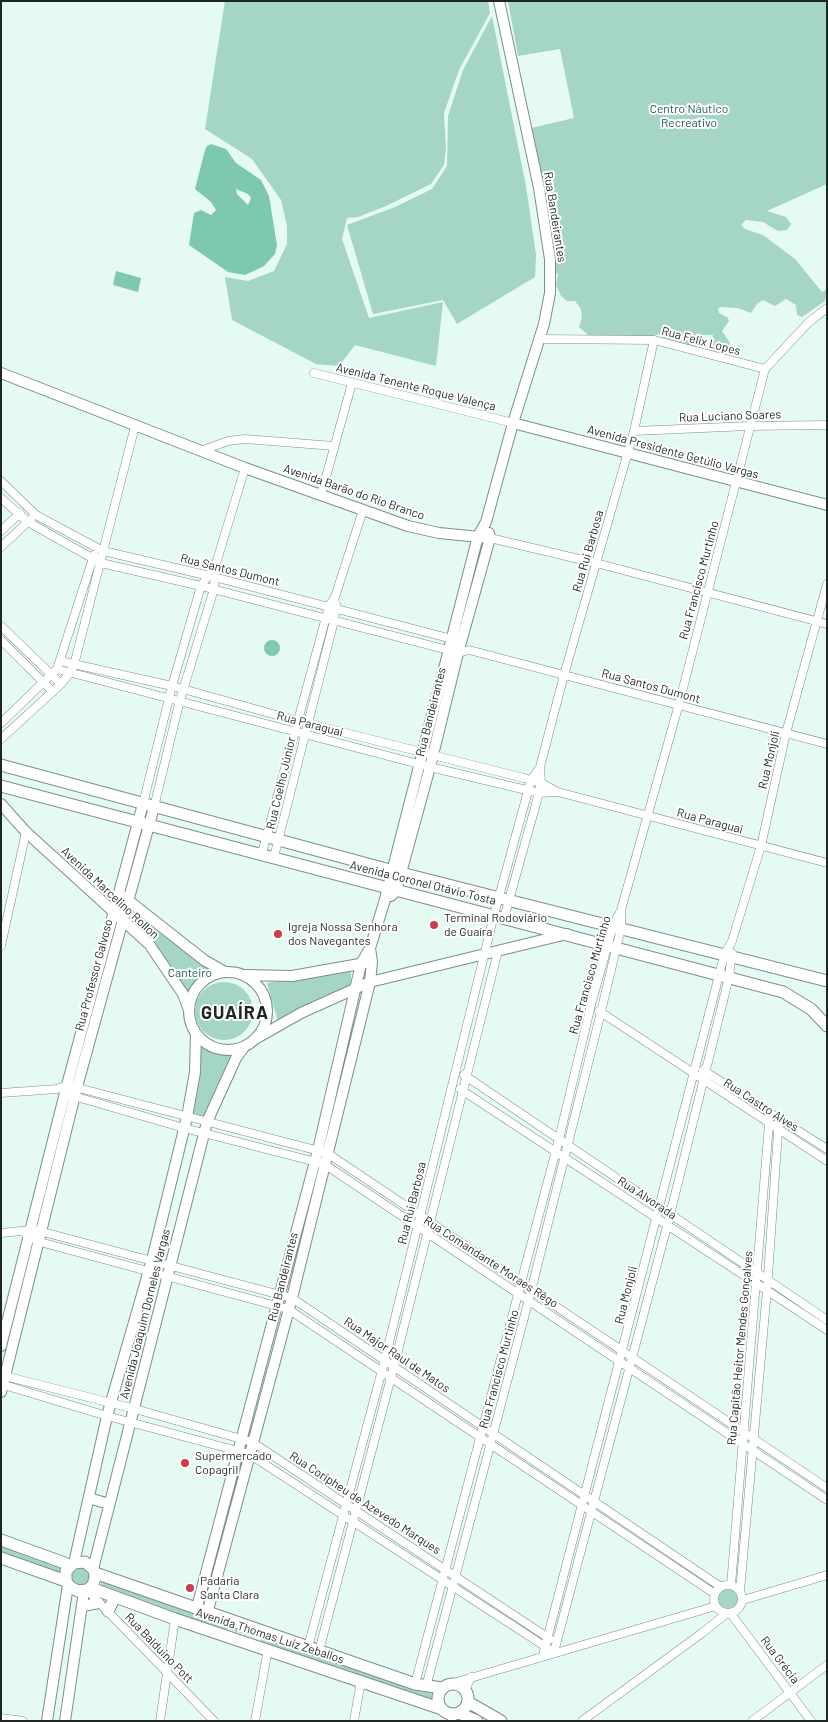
<!DOCTYPE html>
<html>
<head>
<meta charset="utf-8">
<style>
  body { margin:0 }
  #map { position:relative; width:828px; height:1722px; overflow:hidden; background:#e5faf1; font-family:Barlow,sans-serif }
  canvas { display:block }
  .frame { position:absolute; inset:0; border:2px solid #1e2623; pointer-events:none }
</style>
</head>
<body>
<div id="map">
<canvas width="828" height="1722"></canvas>
<div class="frame"></div>
</div>
<script>
const c = document.querySelector('canvas').getContext('2d');
c.lineJoin = 'round';
function paint(path, color) { c.fillStyle = color; c.fill(path, 'evenodd'); }
const shape = rows => new Path2D(rows.map(r => 'M' + r).join(''));
function trace(path, color, width, dash) { c.strokeStyle = color; c.lineWidth = width; c.lineCap = dash ? 'butt' : 'round'; c.setLineDash(dash || []); c.stroke(path); }
function write(font, color, halo, rows, align = 'center') {
  c.font = font + ' Barlow,sans-serif'; c.lineWidth = 4; c.setLineDash([]); c.textBaseline = 'middle'; c.strokeStyle = halo; c.fillStyle = color; for (const [text, x, y, turn = 0] of rows) {
    c.save(); c.translate(x, y); c.rotate((+turn || 0) * Math.PI / 180); c.textAlign = isNaN(turn) ? turn : align; if (halo) c.strokeText(text, 0, 0); c.fillText(text, 0, 0); c.restore();
  }
}
const green = shape([
  [225,1,488,1,490,13,459,70,444,113,446,150,444,165,431,184,386,206,358,217,347,218,342,239,369,318,443,302,436,366,355,345,339,366,316,364,232,320,225,277,248,281,274,271,287,244,287,226,281,200,252,159,205,129],
  [508,1,827,1,827,184,767,211,786,217,791,224,787,230,778,231,763,222,746,220,741,225,745,229,763,235,795,259,822,292,827,289,825,301,802,317,797,315,796,305,786,299,775,306,763,300,757,304,751,313,738,308,720,307,718,309,719,313,728,318,729,321,722,331,730,343,724,354,711,350,713,335,698,335,697,350,664,340,659,334,649,337,588,335,579,327,582,318,581,309,575,301,567,301,561,296,556,285,558,273,553,274,531,128,574,118,560,49,518,56],
  [492,16,526,186,536,255,535,277,457,324,443,300,373,314,347,225,395,207,432,189,447,166,448,116,463,70],
  [135,915,214,972,199,983,189,998,166,959,128,923],
  [351,970,351,989,278,1022,267,983],
  '195 1011a29 29 0 1 1 58 0a29 29 0 1 1-58 0Z',
  [201,1046,233,1054,206,1118,193,1114],
  [1,1546,65,1568,63,1574,1,1553],
  [77,1565,90,1570,90,1581,84,1587,73,1585,69,1572],
  [102,1581,251,1631,250,1636,227,1629,223,1630,100,1587],
  '716 1599a11 11 0 1 1 22 0a11 11 0 1 1-22 0Z',
  [262,1636,436,1695,436,1703,260,1643]
]);
const water = shape([
  [211,144,226,149,236,163,261,180,269,196,277,245,275,254,264,266,245,275,228,272,189,245,194,213,201,210,211,215,216,210,211,202,195,189,205,150,207,146],
  [236,189,248,194,251,198,248,205,237,194],
  [116,271,141,278,138,292,113,285],
  '264 648a8 8 0 1 1 16 0a8 8 0 1 1-16 0Z'
]);
const minor = shape([
  [541,339,654,340,765,369],
  [314,373,513,423],
  [634,431,749,426,827,425],
  [203,450,228,441,245,439,334,446],
  [1,481,36,515,103,551,214,577,456,640],
  [321,495,352,383],
  [1,498,28,522,101,563,201,586,448,650,458,653,469,650,827,744],
  [1,531,20,513],
  [490,538,596,563,827,624],
  [1,547,31,519],
  [1,626,61,684],
  [1,640,53,692],
  [60,661,172,686,298,721,524,778,541,783,558,792,827,863],
  [57,669,430,767,539,793,556,792],
  [1,723,57,669,94,555],
  [1,739,61,684,69,674,74,665,135,426],
  [143,804,172,686,201,586,210,573],
  [154,807,180,700,214,589,215,567,245,468],
  [262,853,329,606,335,597,363,510],
  [274,857,334,621,336,604],
  [504,918,536,804,541,783,540,767,564,675,634,431,654,340],
  [1,946,26,832],
  [599,1011,827,1161],
  [703,1070,827,1149],
  [464,1075,827,1320],
  [460,1089,827,1330],
  [1,1093,57,1089,67,1085,327,1153,827,1488],
  [70,1095,184,1128,324,1164,827,1500],
  [1,1233,31,1230,43,1232,292,1298,721,1587],
  [25,1234,40,1242,288,1309,715,1594],
  [1,1375,135,1409,252,1442,550,1639],
  [1,1384,107,1416,249,1454,549,1649],
  '714 1599a14 14 0 1 1 28 0a14 14 0 1 1-28 0Z',
  [731,1585,770,1112],
  [87,1590,214,1721],
  [740,1591,767,1290,779,1118],
  [743,1600,827,1575],
  [731,1614,811,1721],
  [308,1647,385,1359,494,915,531,780,540,767],
  [319,1651,394,1366,498,951],
  [554,1652,670,1215,729,977,732,953],
  [543,1655,724,956,732,941,761,846,786,733,827,584],
  [415,1684,559,1139,591,1005,613,926,621,910,679,704,765,369,808,323,827,308],
  [450,1684,716,1606],
  [426,1687,529,1299,601,1012,621,928,621,912],
  [465,1690,471,1677],
  [1,1718,23,1721],
  [160,1721,175,1619],
  [255,1721,268,1649],
  [354,1721,361,1681],
  [452,1721,453,1714],
  [582,1721,702,1633,726,1614],
  [752,1721,827,1665]
]);
const tertiary = shape([
  [1,373,245,468,408,526,439,533,490,538],
  [513,423,827,505],
  [1,804,26,832,149,944,183,994,189,1010],
  [391,896,396,891,401,873,430,767,458,653,490,538,489,533],
  [124,897,204,960,225,972],
  '189 1011a39 39 0 1 1 78 0a39 39 0 1 1-78 0Z',
  [245,975,292,976,365,963],
  [257,1038,301,1013,370,982,567,934],
  [1,1346,67,1085,143,804],
  [1,1392,77,1087,154,807],
  [89,1498,109,1504],
  [74,1563,107,1416,152,1260,187,1117,195,1072,196,1034],
  [93,1569,207,1122,236,1058,244,1047],
  [82,1606,99,1603],
  [197,1607,318,1150,361,964,370,948,384,903,478,536,486,522,513,423,544,324,550,293,550,259,539,188,499,1],
  [208,1610,292,1298,370,982,372,962,370,948],
  [47,1721,68,1585],
  [65,1721,84,1591]
]);
const secondary = shape([
  [1,765,401,873,827,981],
  [1,786,783,992,811,1009,827,1026],
  [1,1540,70,1565],
  [1,1558,66,1581,70,1587,78,1591,87,1590,93,1585,95,1577,94,1570,85,1562,74,1563,66,1571,66,1581],
  [95,1573,415,1684,442,1688],
  [91,1588,175,1619,442,1709],
  [108,1611,115,1597],
  '438 1699a15 15 0 1 1 30 0a15 15 0 1 1-30 0Z',
  [468,1702,501,1721],
  [459,1713,477,1721]
]);
const markers = [
  [434,925,5,"#cc3c4c"],
  [278,934,5,"#cc3c4c"],
  [185,1463,5,"#cc3c4c"],
  [190,1588,5,"#cc3c4c"]
];
const parkNames = [
  ["Centro Náutico",689,109],
  ["Recreativo",689,123],
  ["Canteiro",190,973]
];
const streetNames = [
  ["Rua Bandeirantes",555,217,81],
  ["Rua Felix Lopes",701,341,15],
  ["Avenida Tenente Roque Valença",416,387,14],
  ["Rua Luciano Soares",730,416,-2],
  ["Avenida Presidente Getúlio Vargas",673,452,15],
  ["Avenida Barão do Rio Branco",354,492,19],
  ["Rua Rui Barbosa",588,551,-74],
  ["Rua Santos Dumont",230,570,14],
  ["Rua Francisco Murtinho",699,580,-75],
  ["Rua Santos Dumont",651,686,15],
  ["Rua Bandeirantes",431,712,-76],
  ["Rua Paraguai",310,724,15],
  ["Rua Monjoli",769,760,-77],
  ["Rua Coelho Júnior",281,783,-77],
  ["Rua Paraguai",710,821,15],
  ["Avenida Coronel Otávio Tosta",423,883,14],
  ["Avenida Marcelino Rollon",110,893,43],
  ["Rua Professor Galvoso",94,975,-75],
  ["Rua Francisco Murtinho",590,975,-74],
  ["Rua Castro Alves",761,1105,33],
  ["Rua Alvorada",647,1198,33],
  ["Rua Rui Barbosa",412,1203,-76],
  ["Rua Comandante Moraes Rêgo",491,1262,33],
  ["Rua Bandeirantes",283,1277,-76],
  ["Rua Monjoli",626,1295,-76],
  ["Avenida Joaquim Dorneles Vargas",145,1314,-76],
  ["Rua Capitão Heitor Mendes Gonçalves",740,1348,-85],
  ["Rua Major Raul de Matos",397,1355,34],
  ["Rua Francisco Murtinho",499,1369,-75],
  ["Rua Coripheu de Azevedo Marques",365,1503,33],
  ["Avenida Thomas Luiz Zeballos",270,1636,18],
  ["Rua Balduino Pott",159,1648,46],
  ["Rua Grécia",780,1660,53]
];
const poiNames = [
  ["Terminal Rodoviário",444,918],
  ["de Guaíra",444,932],
  ["Igreja Nossa Senhora",288,927],
  ["dos Navegantes",288,941],
  ["Supermercado",195,1456],
  ["Copagril",195,1470],
  ["Padaria",200,1581],
  ["Santa Clara",200,1595]
];
const districtNames = [
  ["GUAÍRA",235,1013]
];
paint(green, '#a5d6c3');
paint(water, '#7ec9ad');
trace(minor, '#7c8f87', 9);
trace(tertiary, '#7c8f87', 12);
trace(secondary, '#7c8f87', 13);
trace(minor, '#fff', 8);
trace(tertiary, '#fff', 10);
trace(secondary, '#fff', 11);
for (const [x, y, r, color] of markers) { const dot = new Path2D(); dot.arc(x, y, r, 0, 2 * Math.PI); c.fillStyle = color; c.fill(dot); trace(dot, '#fff', 2); }
write('12px', '#225c4a', '#fff', parkNames);
write('12px', '#1e2623', '#fff', streetNames);
write('12px', '#1e2623', '#fff', poiNames, 'left');
c.letterSpacing = '1px';
write('bold 18px', '#1e2623', '#fff', districtNames);
c.letterSpacing = '0px';
</script>
</body>
</html>
